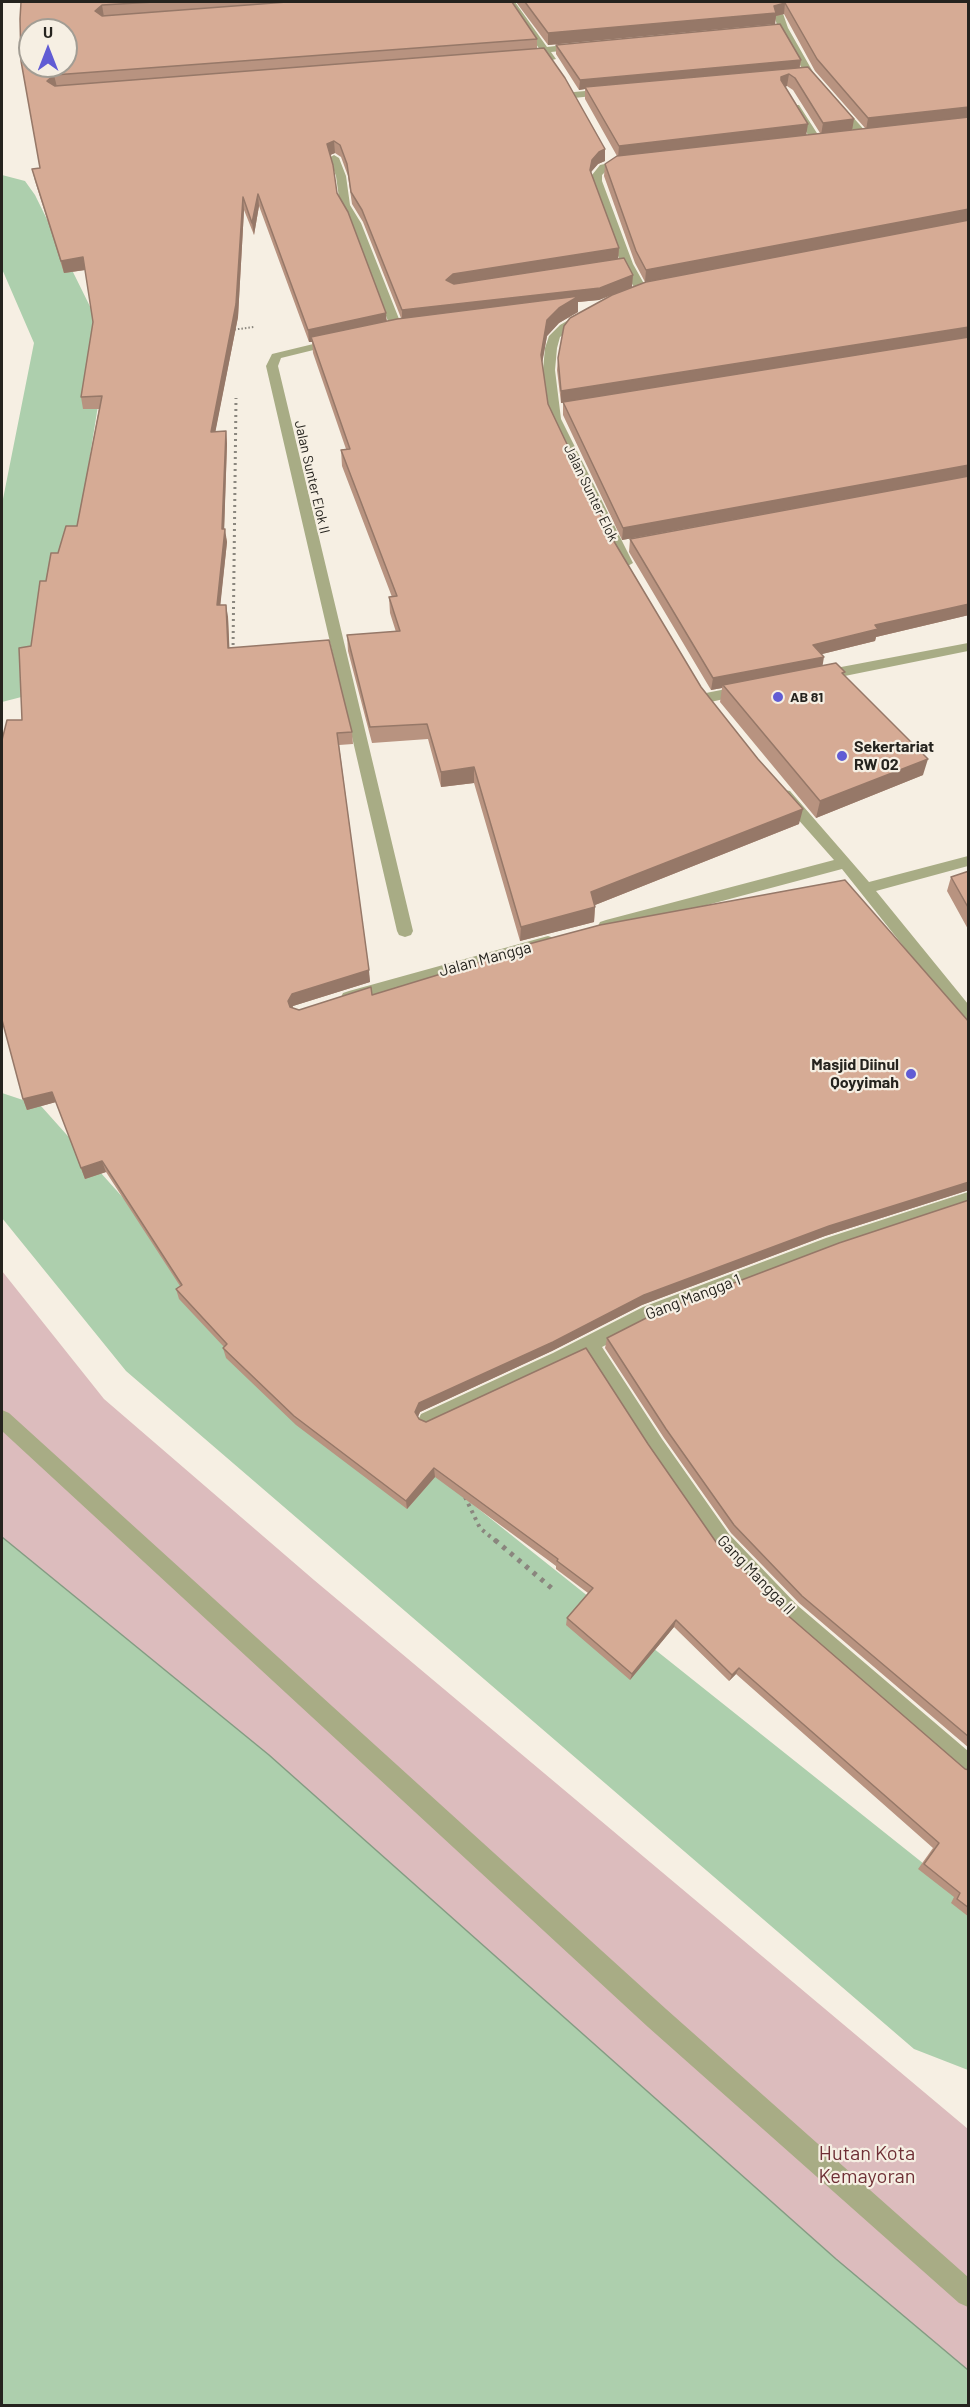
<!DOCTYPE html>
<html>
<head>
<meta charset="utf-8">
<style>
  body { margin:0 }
  #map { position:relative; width:970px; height:2407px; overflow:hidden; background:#f6efe3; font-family:Barlow,sans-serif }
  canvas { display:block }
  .frame { position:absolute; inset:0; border:3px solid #25231e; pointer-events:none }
  .north { position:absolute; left:18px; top:18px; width:60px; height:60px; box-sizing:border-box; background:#f6efe3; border:2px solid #a29d94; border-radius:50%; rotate:0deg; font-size:16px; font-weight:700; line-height:24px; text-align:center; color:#25231e }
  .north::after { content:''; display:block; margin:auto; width:21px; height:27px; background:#615cd4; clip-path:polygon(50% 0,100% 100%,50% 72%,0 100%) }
</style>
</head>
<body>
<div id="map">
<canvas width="970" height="2407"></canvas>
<div class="frame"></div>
<div class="north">U</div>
</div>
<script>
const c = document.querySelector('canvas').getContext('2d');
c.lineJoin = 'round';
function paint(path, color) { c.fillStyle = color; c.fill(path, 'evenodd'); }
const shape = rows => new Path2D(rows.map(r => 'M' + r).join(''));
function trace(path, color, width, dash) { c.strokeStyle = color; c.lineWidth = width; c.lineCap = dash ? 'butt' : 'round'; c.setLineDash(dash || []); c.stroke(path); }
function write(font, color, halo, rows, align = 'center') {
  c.font = font + ' Barlow,sans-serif'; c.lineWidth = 4.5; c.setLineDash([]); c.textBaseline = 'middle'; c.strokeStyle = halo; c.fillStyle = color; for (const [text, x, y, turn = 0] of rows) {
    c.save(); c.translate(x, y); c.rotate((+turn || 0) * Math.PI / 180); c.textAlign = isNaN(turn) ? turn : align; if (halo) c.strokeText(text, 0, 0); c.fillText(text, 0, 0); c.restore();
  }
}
const green = shape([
  [2,1271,104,1399,314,1580,968,2129,968,2370,836,2259,269,1755,2,1537]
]);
const water = shape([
  [2,1537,269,1755,836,2259,968,2370,968,2405,2,2405,2,1537]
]);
const river = shape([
  [2,175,25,181,35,195,108,343,69,587,46,673,33,694,2,702,2,504,34,343,2,269,2,175],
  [2,1093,41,1106,210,1295,968,1899,968,2070,914,2049,126,1371,2,1218,2,1093]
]);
const pathFar3 = shape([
  [231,330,254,327]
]);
const pathFar2 = shape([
  [233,651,236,398]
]);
const pathFar1 = shape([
  [465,1497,480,1528,497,1542]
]);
const path = shape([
  [495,1540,555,1591]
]);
const lane = shape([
  [793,105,799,105,822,141,821,143,813,143,791,107,793,105],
  [2,1410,9,1413,666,2009,968,2277,968,2307,959,2303,648,2027,2,1431,2,1410]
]);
const street = shape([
  [506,2,515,2,547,47,581,43,586,46,581,49,551,52,556,59,548,61,506,2],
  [770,2,779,2,788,28,813,72,867,133,867,137,859,137,806,75,778,28,770,2],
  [608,89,611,90,611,94,574,98,569,95,574,92,608,89],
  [334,155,339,158,346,176,350,205,361,223,403,329,401,331,393,331,391,329,351,223,340,205,336,176,329,158,334,155],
  [627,159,631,160,631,164,608,169,602,175,602,181,633,264,647,289,641,292,635,289,621,264,592,181,592,175,600,165,627,159],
  [584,311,590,314,588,316,560,337,557,348,555,370,561,419,633,563,626,567,619,563,549,419,543,370,545,348,549,336,560,325,584,311],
  [334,339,338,340,338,344,281,358,278,366,413,931,411,935,405,937,399,935,397,931,266,366,272,354,334,339],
  [968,643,968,651,820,681,813,676,820,671,968,643],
  [746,685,753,690,751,693,706,703,699,698,706,693,746,685],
  [785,790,790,791,869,882,968,856,968,866,876,891,968,1004,968,1021,962,1020,842,869,606,932,600,930,598,926,600,922,606,920,834,860,780,799,778,795,780,791,785,790],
  [548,936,554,938,556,942,554,946,349,1003,343,1001,341,997,343,993,349,991,548,936],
  [968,1192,968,1207,835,1251,657,1319,602,1347,662,1439,729,1534,797,1605,968,1751,968,1776,960,1773,783,1619,715,1548,648,1451,586,1355,435,1426,428,1429,421,1426,418,1420,421,1414,553,1353,643,1307,826,1238,968,1192]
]);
const wall = shape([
  [21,2,512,2,537,39,537,48,605,149,605,161,598,164,591,172,619,248,618,259,632,287,645,282,635,263,604,176,605,164,617,156,585,99,585,89,579,90,556,54,556,45,801,60,800,67,852,130,865,128,815,71,784,14,776,16,775,24,548,45,516,2,969,2,969,615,876,637,875,641,822,654,822,666,844,676,923,775,816,818,720,702,722,688,711,690,629,552,630,539,879,493,622,540,563,415,563,403,561,403,557,370,558,358,611,295,599,300,578,302,578,312,559,323,547,336,542,362,548,404,609,533,701,687,799,824,595,905,594,922,520,941,474,783,441,787,428,739,372,743,348,651,347,635,396,632,390,613,389,597,392,597,342,466,341,450,346,449,313,353,312,342,309,342,259,206,254,235,244,210,238,317,215,432,226,431,227,444,224,529,227,542,220,605,228,617,229,648,352,732,353,744,339,745,370,982,293,1006,292,1008,299,1010,372,995,525,948,525,945,969,1022,969,1190,825,1236,642,1305,552,1351,420,1412,418,1417,419,1419,426,1422,648,1444,716,1542,785,1613,965,1769,969,1770,969,1917,951,1903,954,1897,918,1869,933,1848,736,1674,729,1681,674,1627,630,1680,566,1625,567,1618,588,1593,556,1569,556,1566,435,1477,407,1509,296,1425,226,1358,223,1348,224,1347,179,1299,176,1289,180,1286,106,1172,85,1179,56,1102,27,1110,23,1099,22,720,31,646,46,581,58,553,77,526,99,409,83,409,81,397,93,322,85,270,64,273,35,181,32,169,40,168],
  [787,86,793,90,820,133,807,135,785,87],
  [335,153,341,157,348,176,352,204,363,222,401,318,387,321,337,193,330,155],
  [969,871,969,931,947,891,951,877],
  [969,1200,969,1748,799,1603,731,1533,664,1438,605,1348,607,1338]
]);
const shadedWall = shape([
  [785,3,784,14,776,16,775,24,548,45,548,33,774,6],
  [102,5,104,17,95,11],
  [801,60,799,69,585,87,585,89,579,90,580,80],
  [789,74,787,86,780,89,781,77],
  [54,75,57,87,47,81],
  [969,107,969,118,866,130,868,118],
  [854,119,852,131,821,135,823,123],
  [808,124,806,136,618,158,619,146],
  [334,141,335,153,328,156,327,144],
  [605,149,605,161,598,164,591,172,590,170,592,160,599,152],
  [258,194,259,206,254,235,252,223],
  [243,197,244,210,238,317,213,444,211,432],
  [969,209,968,221,645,282,646,270],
  [619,248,618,260,454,286,446,280,453,274],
  [83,257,85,270,64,273,61,261],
  [633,275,632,287,599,300,578,302,578,312,559,323,547,336,541,370,402,323,402,310],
  [386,313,387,325,311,337,312,342,309,342,308,330],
  [969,327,968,339,561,403,561,391],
  [226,431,227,444,224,534,225,529,227,542,219,618,217,605,222,529],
  [969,465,969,476,622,540,623,528],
  [969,604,969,615,876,637,875,641,810,657,813,645,875,625],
  [226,605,228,617,230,660,228,648],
  [824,657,822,669,723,685,722,688,711,690,713,678],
  [928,759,923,775,816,818,820,801],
  [474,767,474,783,441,787,441,772],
  [803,809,799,824,590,907,591,892],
  [595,907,594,922,520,941,521,927],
  [369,970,370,982,293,1006,290,1012,288,1001,292,994],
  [52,1092,56,1102,27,1110,23,1099],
  [102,1161,106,1172,85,1179,81,1168],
  [969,1182,969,1190,825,1236,642,1305,552,1351,420,1412,416,1421,415,1412,419,1403,644,1295,829,1226],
  [434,1468,435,1477,407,1509,406,1501],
  [676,1620,674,1627,630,1680,632,1674],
  [739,1668,736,1674,729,1681,732,1675]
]);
const building = shape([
  [21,2,154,2,102,5,95,11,102,16,287,2,512,2,537,39,54,75,47,81,55,86,544,48,565,78,605,149,599,152,592,160,590,170,619,248,453,274,446,280,454,284,624,258,633,275,600,288,402,310,362,210,351,192,347,164,340,145,334,141,327,144,333,165,337,193,348,212,386,313,308,330,258,194,252,223,243,197,236,304,211,432,226,431,222,529,225,529,217,605,226,605,228,648,329,640,352,732,337,733,369,970,292,994,288,1001,290,1007,299,1010,371,987,372,995,526,948,525,945,600,925,845,880,969,1022,969,1182,829,1226,644,1295,553,1342,419,1403,415,1412,419,1419,426,1422,586,1348,648,1444,716,1542,785,1613,965,1769,969,1770,969,1908,957,1899,960,1893,924,1864,939,1843,739,1668,732,1675,676,1620,632,1674,567,1618,593,1588,557,1561,558,1559,434,1468,406,1501,294,1416,223,1348,227,1344,176,1289,182,1285,102,1161,81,1168,52,1092,23,1099,2,1020,2,740,7,720,22,720,19,648,31,646,40,581,46,581,51,553,58,553,66,526,77,526,102,396,81,397,93,322,83,257,61,261,32,169,40,168,21,61,20,19,21,2],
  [30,30,66,30,66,66,30,66,30,30],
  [525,2,969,2,969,107,868,118,817,59,785,3,774,6,776,13,548,33,525,2],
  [780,24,801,60,580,80,556,45,780,24],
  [808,67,854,119,823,123,795,78,789,74,781,77,781,80,808,124,619,146,585,87,808,67],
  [969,117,969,209,646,270,636,251,605,164,617,156,969,117],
  [969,220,969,327,561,391,558,358,564,326,570,318,612,295,646,282,969,220],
  [579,296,559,308,547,320,541,355,548,404,609,533,701,687,758,759,803,809,591,892,595,907,521,927,474,767,441,772,427,724,370,727,347,635,400,631,389,597,397,596,341,450,350,449,311,337,397,319,579,296],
  [969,337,969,465,623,528,563,402,969,337],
  [969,476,969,604,875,625,878,629,813,645,824,657,713,678,630,539,969,476],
  [836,663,845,672,842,673,928,759,820,801,723,685,836,663],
  [969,871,969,909,951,877,969,871],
  [969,1200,969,1737,802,1596,734,1525,666,1429,607,1338,660,1311,839,1243,969,1200]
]);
const markers = [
  [778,697,6,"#615cd4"],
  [842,756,6,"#615cd4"],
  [911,1074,6,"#615cd4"]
];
const farStreetnames = [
  ["Jalan Sunter Elok II",312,477,77],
  ["Jalan Sunter Elok",591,493,64]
];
const farPoinames = [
  ["AB 81",790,697]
];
const poiNames = [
  ["Sekertariat",854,747],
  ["RW 02",854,765],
  ["Masjid Diinul",899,1065,"right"],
  ["Qoyyimah",899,1083,"right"]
];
const streetNames = [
  ["Jalan Mangga",485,959,-15],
  ["Gang Mangga 1",693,1297,-21],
  ["Gang Mangga II",756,1575,46]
];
const nearParknames = [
  ["Hutan Kota",867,2153],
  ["Kemayoran",867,2176]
];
paint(green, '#dcbcbd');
paint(water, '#adcfad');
trace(water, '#849b82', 1.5);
paint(river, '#adcfad');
trace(pathFar3, '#8a867e', 2, [1.5, 2]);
trace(pathFar2, '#8a867e', 3, [2, 4]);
trace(pathFar1, '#8a867e', 4, [3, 4.5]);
trace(path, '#8a867e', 5, [4, 6]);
paint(lane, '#a8ac85');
paint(street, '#a8ac85');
paint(wall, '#b89380');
paint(shadedWall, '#967868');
paint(building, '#d6ab95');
trace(building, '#967868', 1.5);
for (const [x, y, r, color] of markers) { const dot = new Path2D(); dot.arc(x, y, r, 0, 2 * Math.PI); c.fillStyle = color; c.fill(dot); trace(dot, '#f6efe3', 2); }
write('14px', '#25231e', '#f6efe3', farStreetnames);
write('bold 14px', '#25231e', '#f6efe3', farPoinames, 'left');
write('bold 16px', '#25231e', '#f6efe3', poiNames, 'left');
write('16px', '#25231e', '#f6efe3', streetNames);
write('20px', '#6f3036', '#f6efe3', nearParknames);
</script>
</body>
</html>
